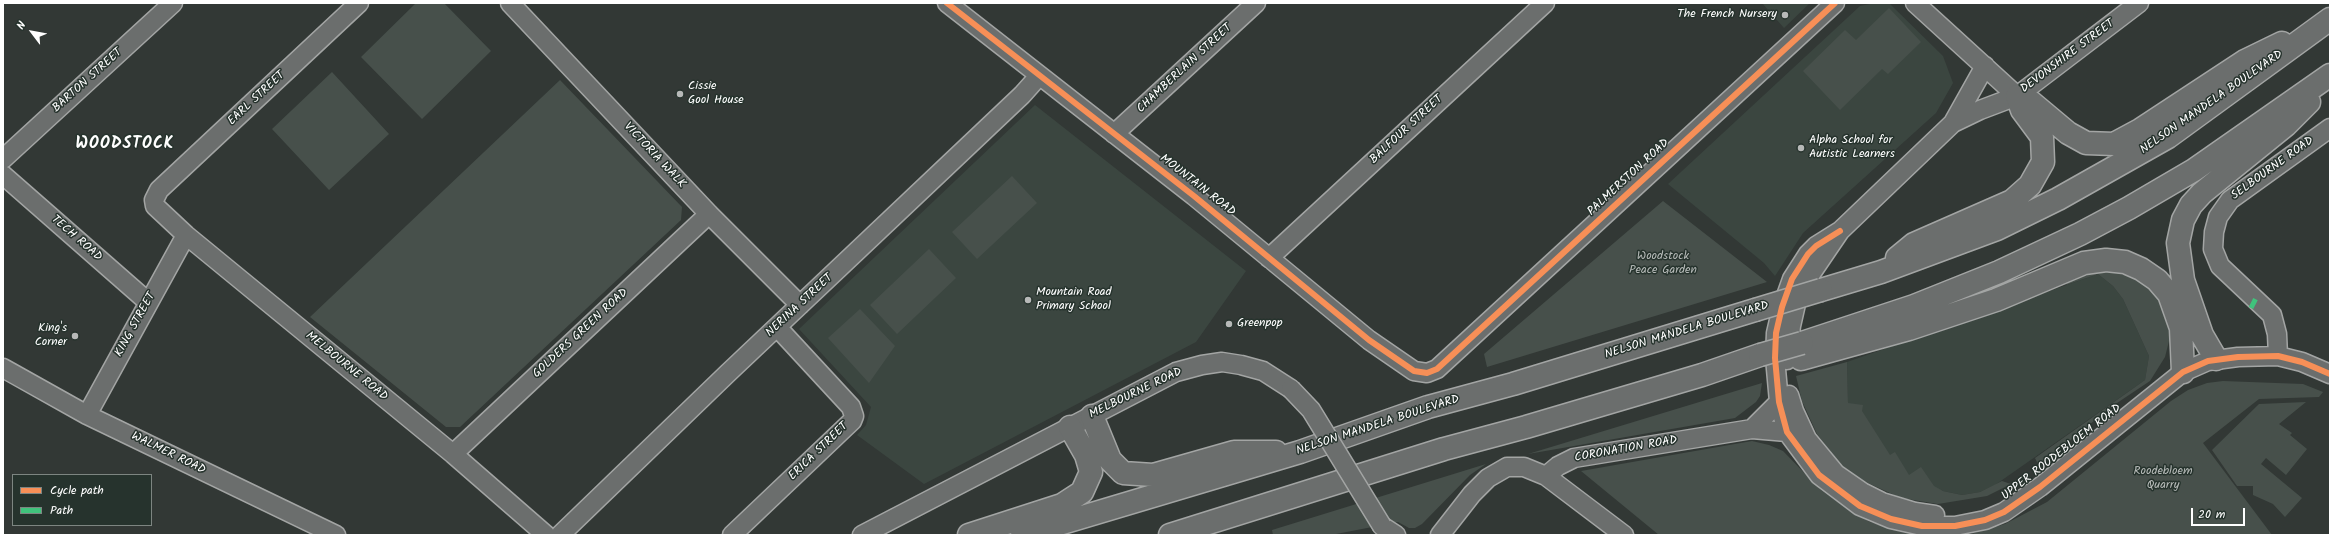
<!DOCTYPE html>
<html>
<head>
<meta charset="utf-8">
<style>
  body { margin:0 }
  #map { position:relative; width:2333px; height:538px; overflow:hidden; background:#323835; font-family:Kalam,sans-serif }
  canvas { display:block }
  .frame { position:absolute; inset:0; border:4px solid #fff; pointer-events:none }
  .legend { position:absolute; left:12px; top:474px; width:140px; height:52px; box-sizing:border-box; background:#26332d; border:1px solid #7d8581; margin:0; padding:5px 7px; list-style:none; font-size:12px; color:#fff }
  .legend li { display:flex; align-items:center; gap:8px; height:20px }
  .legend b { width:20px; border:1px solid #7d8581 }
  .north { position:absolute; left:12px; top:12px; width:40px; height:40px; -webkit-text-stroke:3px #26332d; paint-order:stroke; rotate:302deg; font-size:11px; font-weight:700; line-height:16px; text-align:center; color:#fff }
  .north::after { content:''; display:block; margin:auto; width:14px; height:18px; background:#fff; clip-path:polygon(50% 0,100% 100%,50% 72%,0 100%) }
  .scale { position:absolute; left:2191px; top:508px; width:54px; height:18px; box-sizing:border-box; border:2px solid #fff; border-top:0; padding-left:5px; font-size:12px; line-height:14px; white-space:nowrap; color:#fff; -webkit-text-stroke:3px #26332d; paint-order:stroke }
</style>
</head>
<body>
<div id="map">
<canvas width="2333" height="538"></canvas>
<div class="frame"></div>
<ul class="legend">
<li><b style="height:5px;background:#f78f57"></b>Cycle path</li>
<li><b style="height:5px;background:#40c37c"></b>Path</li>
</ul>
<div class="north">N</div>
<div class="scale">20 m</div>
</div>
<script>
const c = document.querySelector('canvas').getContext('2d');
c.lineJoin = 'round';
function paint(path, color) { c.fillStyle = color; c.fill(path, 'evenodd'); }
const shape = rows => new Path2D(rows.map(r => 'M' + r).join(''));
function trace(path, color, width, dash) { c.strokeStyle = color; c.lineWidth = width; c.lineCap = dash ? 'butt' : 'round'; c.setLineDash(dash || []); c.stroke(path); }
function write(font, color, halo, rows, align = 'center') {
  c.font = font + ' Kalam,sans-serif'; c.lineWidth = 3; c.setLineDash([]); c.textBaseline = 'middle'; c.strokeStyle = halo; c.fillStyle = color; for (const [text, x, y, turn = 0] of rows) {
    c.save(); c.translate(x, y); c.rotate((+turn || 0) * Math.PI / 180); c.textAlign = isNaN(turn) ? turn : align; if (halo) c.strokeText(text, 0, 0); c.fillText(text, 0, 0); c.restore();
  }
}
const built = shape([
  [1762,3,1810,3,1784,28],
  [1875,3,1889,3,1943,56,1953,83,1936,113,1803,233,1775,276,1764,263,1668,184,1860,6],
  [1035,105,1246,271,1196,342,924,484,857,435,866,425,871,407,799,329],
  [2098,274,2113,286,2123,299,2149,356,2145,380,1995,485,1980,492,1962,495,1943,491,1903,477,1848,406,1847,362]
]);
const green = shape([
  [416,3,444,3,491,51,422,119,361,57],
  [1889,8,1921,42,1888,74,1882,69,1840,110,1803,71,1845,30,1856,40],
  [332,72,389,134,329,190,272,129],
  [560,80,682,207,681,220,460,427,446,427,310,317],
  [1012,176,1037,203,977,259,952,232],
  [1663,201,1767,282,1487,367,1484,354],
  [929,249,956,278,897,334,870,305],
  [2105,269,2129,274,2144,282,2165,306,2170,337,2165,357,2150,381,2111,407,2039,466,2035,458,2145,380,2149,356,2123,299,2113,286,2098,274,2066,285,2070,280,2083,274],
  [860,309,895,346,869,383,828,338],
  [1847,362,1848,403,1863,405,1862,411,1890,455,1895,452,1909,475,1921,467,1934,486,1943,491,1962,495,1980,492,2002,481,2011,484,1987,496,1938,504,1901,498,1859,479,1841,465,1817,434,1802,401,1796,376],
  [2223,381,2303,384,2323,392,2319,397,2259,399,2203,443,2272,535,1968,535,2005,524,2047,502,2171,401,2188,390,2207,383],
  [1762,383,1760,396,1756,402,1735,418,1528,454],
  [2306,402,2279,424,2292,433,2290,435,2307,449,2286,475,2266,458,2261,464,2302,498,2285,517,2273,504,2253,495,2253,486,2237,486,2212,450,2259,404],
  [1752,441,1769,445,1783,451,1821,490,1851,512,1870,522,1901,532,1923,535,1659,535,1581,471],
  [1486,464,1470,475,1422,524,1415,528,1409,528,1398,522,1331,535,1273,535,1272,530]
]);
const minor = shape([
  [359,3,159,190,154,200,155,206,186,235,453,454,546,535],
  [510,3,709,214,800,305],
  [947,3,1194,196,1369,340,1414,371,1427,373,1437,369,1835,3],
  [1915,3,2017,96],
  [1953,123,1985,66],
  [1114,134,1256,3],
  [3,159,173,3],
  [3,175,148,302],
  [1840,231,1816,246,1808,254,1792,279,1782,307,1776,333,1775,358,1779,402,1787,432,1819,475,1860,506,1891,519,1922,526,1955,526,1985,520,2004,512,2040,487,2183,372,2208,361,2238,357,2278,356,2302,362,2330,374],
  [1269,258,1545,3],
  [2278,356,2277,334,2272,315,2220,266,2213,249,2214,232,2218,217,2230,200,2330,128],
  [1787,360,1791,326,1796,304,1806,281,1840,231,1953,123,1980,110,2017,96,2139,3],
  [3,368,87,415,336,535],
  [1789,395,1794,411,1807,439,1836,474,1862,492,1882,502,1915,512,1935,515],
  [87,415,186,235],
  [1752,429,1779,402],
  [453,454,709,214],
  [1546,476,1558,466,1574,458,1752,429,1787,432],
  [1382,526,1396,535],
  [560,535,728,373,1022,95,1039,76],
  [732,535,852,421,854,416,851,407,777,327],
  [862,535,1176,372,1202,365,1222,362,1241,365,1263,371,1291,389],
  [1440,535,1472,494,1488,478,1507,467,1524,467,1546,476,1624,535]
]);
const highway = shape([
  [2017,96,2031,102,2068,133,2086,143,2114,144,2140,130,2245,61,2282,43],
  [1897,258,1914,244,2012,201,2030,185,2043,162,2042,137,2022,110,2017,96],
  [1821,290,1881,272,1997,229,2058,199,2168,137,2330,19],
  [1802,343,1914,306,1999,272,2080,234,2129,208,2194,170,2330,75],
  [1801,359,1909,329,1996,300,2084,263,2106,260,2125,262,2141,269,2157,280,2169,294,2181,328,2183,372],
  [2216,359,2202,335,2183,280,2178,243,2183,220,2191,205,2202,193,2286,125,2309,102],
  [1092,416,1110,460,1123,473,1153,475,1234,452,1276,452],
  [969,535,1062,505,1082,492,1091,472,1086,455,1070,427],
  [1022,535,1300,452,1428,407,1513,384,1755,310],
  [1170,535,1444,449,1526,427,1702,375,1760,355]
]);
const minorBridge = shape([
  [1291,389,1311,410,1382,526]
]);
const highwayBridge = shape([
  [1755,310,1821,290],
  [1760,355,1802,343]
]);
const quiet = shape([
  [2251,308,2256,298]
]);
const cycleway = shape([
  [947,3,1194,196,1369,340,1414,371,1427,373,1437,369,1835,3],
  [1840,231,1816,246,1808,254,1792,279,1782,307,1776,333,1775,358,1779,402,1787,432,1819,475,1860,506,1891,519,1922,526,1955,526,1985,520,2004,512,2040,487,2183,372,2208,361,2238,357,2278,356,2302,362,2330,374]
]);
const markers = [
  [1785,15,4,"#b7b9b8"],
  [680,94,4,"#b7b9b8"],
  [1801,148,4,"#b7b9b8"],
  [1028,300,4,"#b7b9b8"],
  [1229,324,4,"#b7b9b8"],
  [75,336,4,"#b7b9b8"]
];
const poiNames = [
  ["The French Nursery",1777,15,"right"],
  ["Cissie",688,87],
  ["Gool House",688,101],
  ["Alpha School for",1809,141],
  ["Autistic Learners",1809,155],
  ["Mountain Road",1036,293],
  ["Primary School",1036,307],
  ["Greenpop",1237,324],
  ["King's",67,329,"right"],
  ["Corner",67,343,"right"]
];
const streetNames = [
  ["DEVONSHIRE STREET",2068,57,-37],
  ["CHAMBERLAIN STREET",1185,69,-43],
  ["BARTON STREET",88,81,-42],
  ["EARL STREET",257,99,-43],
  ["NELSON MANDELA BOULEVARD",2212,103,-35],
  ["BALFOUR STREET",1407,130,-43],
  ["VICTORIA WALK",654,156,47],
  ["SELBOURNE ROAD",2273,169,-36],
  ["PALMERSTON ROAD",1629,178,-43],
  ["MOUNTAIN ROAD",1197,186,38],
  ["TECH ROAD",76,239,41],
  ["NERINA STREET",800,306,-43],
  ["KING STREET",136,325,-61],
  ["NELSON MANDELA BOULEVARD",1687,331,-17],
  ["GOLDERS GREEN ROAD",581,334,-43],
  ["MELBOURNE ROAD",346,367,39],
  ["MELBOURNE ROAD",1136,394,-26],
  ["NELSON MANDELA BOULEVARD",1378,426,-18],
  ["CORONATION ROAD",1626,450,-10],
  ["ERICA STREET",819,452,-44],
  ["UPPER ROODEBLOEM ROAD",2062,453,-38],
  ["WALMER ROAD",168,454,26]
];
const parkNames = [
  ["Woodstock",1663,257],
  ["Peace Garden",1663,271],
  ["Roodebloem",2163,472],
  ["Quarry",2163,486]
];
const districtNames = [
  ["WOODSTOCK",125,145]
];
paint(built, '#3b4640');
paint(green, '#47504b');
trace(minor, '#a3a5a4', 21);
trace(highway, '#a3a5a4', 25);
trace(minor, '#6b6e6d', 18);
trace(highway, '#6b6e6d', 22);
trace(minorBridge, '#a3a5a4', 21, []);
trace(highwayBridge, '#a3a5a4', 25, []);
trace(minorBridge, '#6b6e6d', 18);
trace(highwayBridge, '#6b6e6d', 22);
trace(quiet, '#40c37c', 5, [10, 5]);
trace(cycleway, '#f78f57', 6);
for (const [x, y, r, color] of markers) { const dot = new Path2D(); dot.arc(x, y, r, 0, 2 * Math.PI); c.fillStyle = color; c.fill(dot); trace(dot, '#26332d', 1.5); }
write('12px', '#fff', '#26332d', poiNames, 'left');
write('12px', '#fff', '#26332d', streetNames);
write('12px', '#b7bbb9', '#26332d', parkNames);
c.letterSpacing = '1px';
write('bold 16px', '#fff', '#26332d', districtNames);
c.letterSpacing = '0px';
</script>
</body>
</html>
